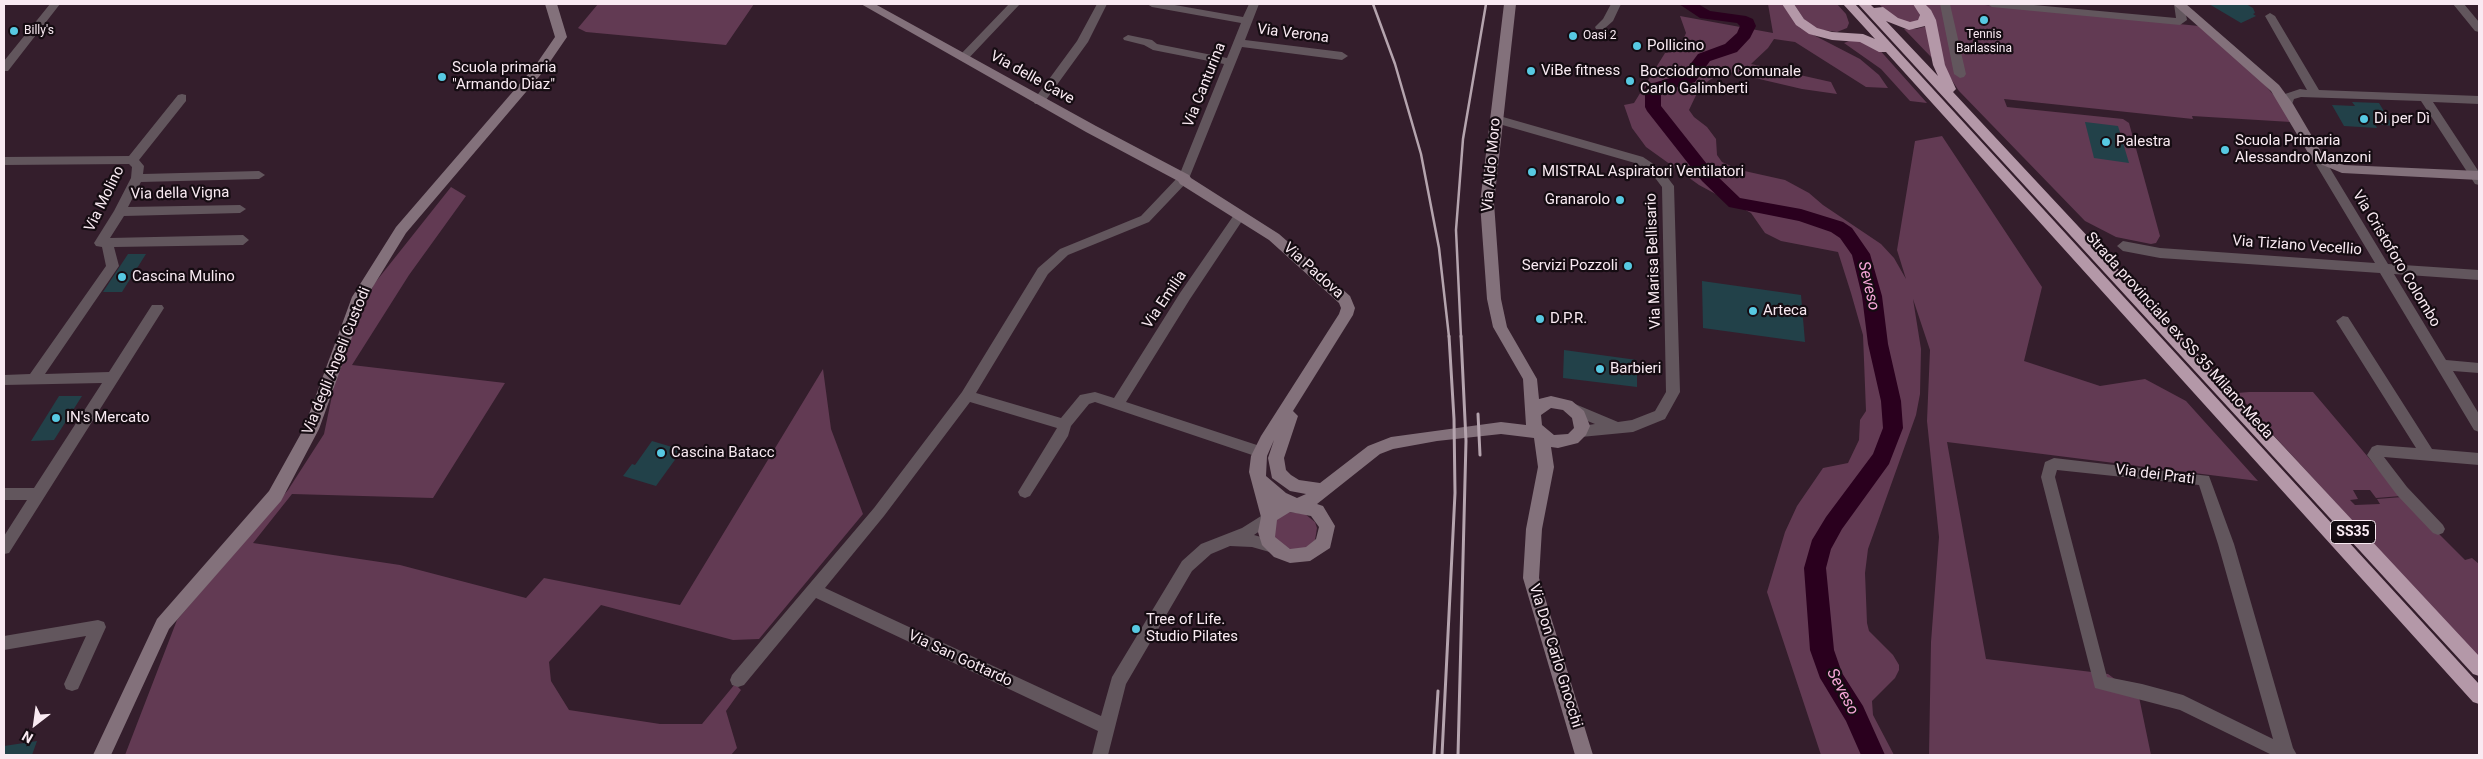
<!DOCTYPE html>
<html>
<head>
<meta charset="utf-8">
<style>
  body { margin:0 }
  #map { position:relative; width:2483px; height:759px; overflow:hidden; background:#341e2c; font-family:Roboto,sans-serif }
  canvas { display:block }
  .frame { position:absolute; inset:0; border:5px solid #f9eaf2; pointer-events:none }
  .north { position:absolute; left:10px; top:699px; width:50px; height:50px; -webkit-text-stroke:4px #150c12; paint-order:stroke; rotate:210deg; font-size:14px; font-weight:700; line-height:20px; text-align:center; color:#f9eaf2 }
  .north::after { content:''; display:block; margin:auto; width:18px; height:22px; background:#f9eaf2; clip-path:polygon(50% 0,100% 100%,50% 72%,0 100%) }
</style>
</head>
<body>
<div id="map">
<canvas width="2483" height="759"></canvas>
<div class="frame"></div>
<div class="north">N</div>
</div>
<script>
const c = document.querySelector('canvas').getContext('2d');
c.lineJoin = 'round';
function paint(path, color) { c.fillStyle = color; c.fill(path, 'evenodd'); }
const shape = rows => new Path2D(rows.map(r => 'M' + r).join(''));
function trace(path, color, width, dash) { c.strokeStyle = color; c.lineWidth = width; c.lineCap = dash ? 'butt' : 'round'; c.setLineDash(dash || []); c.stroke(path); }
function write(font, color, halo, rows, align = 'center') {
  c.font = font + ' Roboto,sans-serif'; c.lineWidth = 4.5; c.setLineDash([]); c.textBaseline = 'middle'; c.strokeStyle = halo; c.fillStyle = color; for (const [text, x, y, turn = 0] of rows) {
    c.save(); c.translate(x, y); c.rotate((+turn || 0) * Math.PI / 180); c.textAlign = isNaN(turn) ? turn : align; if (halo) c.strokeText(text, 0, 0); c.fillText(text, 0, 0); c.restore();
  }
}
const green = shape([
  [598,4,754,4,726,45,586,32,578,28],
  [1768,4,1782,4,1800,28,1860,59,1879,75,1888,88,1866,87,1795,42,1774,39,1768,48,1751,64,1831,82,1837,94,1802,89,1725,71,1708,81,1698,91,1689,110,1694,117,1707,127,1716,139,1717,155,1722,162,1740,170,1785,180,1809,193,1823,205,1881,244,1894,258,1906,279,1897,250,1915,141,1942,136,2042,287,2024,361,2100,386,2145,379,2186,401,2258,481,1947,442,1986,659,2108,674,2139,697,2151,755,1929,755,1931,642,1939,537,1927,421,1930,350,1913,299,1921,349,1920,394,1916,415,1868,549,1865,573,1867,623,1869,631,1893,655,1899,665,1899,670,1895,678,1872,701,1873,715,1894,755,1821,755,1767,592,1785,532,1797,506,1823,468,1848,463,1859,440,1860,420,1866,411,1863,335,1851,293,1838,252,1781,241,1765,233,1751,213,1699,185,1646,147,1632,128,1624,105,1634,103,1665,53,1678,51,1686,33,1680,16,1773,33],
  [1794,4,1837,4,1846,14,1849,23,1847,28,1837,32,1816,29,1804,19],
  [1879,4,1913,4,1918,9,1921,20,1907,24,1888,14],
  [1924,4,1941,5,1963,75,1948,4,1975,4,2199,26,2259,78,2277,99,2291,122,2192,116,2193,119,2004,99,2007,107,2123,119,2129,123,2160,236,2156,243,2151,244,2116,237,2085,221,1959,91,1947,73,1929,9],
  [1927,26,1933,59,1904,29,1916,29],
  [1854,39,1877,47,1927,103,1910,101,1881,69,1844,43],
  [451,187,466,196,409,275,352,365,505,383,433,498,292,494,253,543,400,565,526,598,544,578,680,605,823,369,831,429,863,514,759,639,733,640,601,605,549,662,551,681,569,710,660,724,702,724,735,684,741,690,726,711,737,748,731,755,125,755,177,620,288,490,324,434,338,367,374,284],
  [2249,392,2313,392,2401,496,2376,498,2370,490,2353,490,2358,499,2350,500,2355,505,2380,504,2377,499,2402,497,2465,560,2472,558,2479,564,2479,658,2277,439,2237,393],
  [1289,512,1305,514,1315,522,1317,528,1315,540,1305,549,1291,550,1273,538,1276,519]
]);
const river = shape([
  [1679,4,1698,4,1710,11,1746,16,1753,19,1756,26,1750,38,1737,52,1710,61,1695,82,1661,92,1661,106,1714,173,1740,198,1801,209,1843,222,1852,228,1870,254,1882,296,1888,344,1901,401,1903,428,1889,464,1842,529,1831,549,1826,568,1834,650,1842,673,1863,706,1885,755,1861,755,1846,721,1820,678,1810,650,1804,568,1812,540,1826,517,1873,454,1883,428,1881,401,1868,344,1862,296,1852,255,1840,238,1831,232,1799,221,1729,207,1702,181,1647,111,1645,107,1645,89,1647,85,1683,74,1698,54,1725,44,1737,33,1740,26,1737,23,1700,18,1679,4]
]);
const building = shape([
  [2209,4,2246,4,2253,8,2255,13,2253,14,2256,16,2241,23],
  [2352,102,2379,103,2393,126,2375,124,2377,128,2344,126,2332,105,2355,106],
  [2085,122,2118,126,2129,163,2094,158],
  [128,254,146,254,122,292,103,292],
  [1702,281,1801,295,1805,342,1703,328],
  [1564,350,1637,360,1637,387,1563,378],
  [59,396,82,396,54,440,31,441],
  [652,441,682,450,656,486,623,476,632,464,635,465],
  [37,741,32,755,4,755,4,746]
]);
const street = shape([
  [50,4,60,4,8,71,4,71,4,61,50,4],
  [1009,4,1020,4,967,60,959,60,959,56,1009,4],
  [1097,4,1107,4,1088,42,1043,104,1035,104,1033,101,1077,41,1097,4],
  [1147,4,1169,4,1243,17,1249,4,1259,4,1245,40,1342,52,1348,56,1342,60,1242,47,1188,181,1149,222,1068,255,1048,274,976,393,1061,418,1080,395,1095,392,1114,398,1180,293,1236,212,1240,211,1246,215,1190,299,1126,402,1266,448,1268,452,1266,456,1261,458,1095,402,1089,404,1071,426,1068,436,1030,496,1025,498,1020,496,1018,492,1057,428,970,402,884,516,825,588,1101,716,1112,677,1182,561,1201,544,1242,528,1269,511,1274,513,1276,517,1274,521,1254,535,1278,542,1281,547,1278,552,1273,553,1252,547,1230,546,1211,554,1192,571,1126,684,1108,755,1092,755,1098,731,816,598,744,685,738,687,732,685,730,680,732,675,874,508,962,392,1038,268,1060,249,1141,216,1179,176,1224,64,1153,50,1144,45,1124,40,1123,38,1128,35,1152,40,1157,44,1227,58,1241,23,1152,7,1147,4],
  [1611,4,1621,4,1613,21,1604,29,1596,29,1595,27,1603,19,1611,4],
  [1940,4,1950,4,1966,74,1964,77,1960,78,1954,74,1940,4],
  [1987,4,2023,4,2176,18,2174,4,2184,4,2187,20,2180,25,1992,7,1987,4],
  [2453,4,2464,4,2479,22,2479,32,2475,31,2453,4],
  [2270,13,2275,16,2319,90,2479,96,2479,104,2433,102,2479,172,2479,185,2475,184,2421,101,2301,97,2294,99,2291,107,2283,107,2281,104,2285,94,2300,89,2307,90,2265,16,2270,13],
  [182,94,186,95,186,101,139,160,144,166,143,174,259,171,265,175,259,179,141,182,128,207,240,205,246,209,240,213,124,216,110,238,243,235,249,240,243,245,114,247,119,266,45,374,109,372,152,305,162,305,164,308,9,553,4,554,4,536,27,500,4,500,4,488,34,488,102,383,4,385,4,375,30,374,106,266,102,247,96,246,94,243,114,211,131,178,132,167,129,164,4,165,4,157,129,156,178,95,182,94],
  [1496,115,1643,157,1661,169,1674,186,1680,392,1665,419,1633,432,1581,437,1576,435,1574,431,1576,427,1595,424,1570,414,1568,410,1570,406,1575,404,1618,422,1632,420,1655,411,1666,392,1662,187,1653,175,1635,163,1492,122,1492,116,1496,115],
  [2318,154,2322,155,2388,264,2479,270,2479,280,2394,274,2446,360,2479,363,2479,373,2453,371,2479,414,2479,432,2474,430,2380,273,2160,258,2123,251,2117,246,2123,241,2160,248,2375,263,2312,158,2318,154],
  [2343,316,2348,317,2432,449,2479,453,2479,465,2384,457,2407,487,2443,525,2445,529,2443,533,2438,535,2433,533,2397,495,2367,455,2372,447,2377,445,2416,448,2336,321,2343,316],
  [2054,458,2209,476,2234,544,2293,748,2297,755,2272,755,2180,710,2095,688,2041,477,2045,462,2054,458],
  [2057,470,2199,485,2218,544,2273,739,2183,695,2142,684,2107,677,2055,477,2057,470],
  [98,620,104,622,106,627,78,689,72,691,66,689,64,684,86,636,4,650,4,636,98,620]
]);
const secondary = shape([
  [545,4,557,4,567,37,543,72,406,233,366,298,319,429,281,501,169,629,111,755,93,755,157,619,269,491,304,428,352,297,396,227,535,66,555,37,545,4],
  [861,4,875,4,1096,126,1189,175,1191,178,1279,234,1350,296,1355,308,1353,315,1293,411,1298,416,1284,458,1286,470,1291,475,1299,480,1320,483,1368,446,1391,437,1501,422,1526,425,1523,379,1493,327,1487,299,1480,203,1504,4,1516,4,1494,203,1501,299,1507,327,1537,379,1539,399,1551,396,1572,401,1584,411,1590,426,1586,435,1578,443,1558,448,1551,447,1554,467,1542,529,1539,578,1593,755,1575,755,1523,578,1526,529,1538,467,1534,438,1501,434,1437,441,1393,449,1380,454,1317,504,1323,506,1335,526,1330,548,1310,561,1290,563,1274,557,1262,545,1258,532,1261,517,1249,472,1251,456,1261,436,1339,314,1341,308,1339,303,1269,240,1180,184,1178,181,1086,132,861,4],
  [1551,408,1563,410,1572,418,1574,428,1568,434,1554,435,1542,425,1541,415,1551,408],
  [1274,440,1268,458,1272,478,1290,491,1306,494,1297,498,1286,493,1266,476,1267,456,1274,440],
  [1290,512,1311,516,1319,527,1316,539,1306,547,1290,549,1275,537,1277,520,1290,512],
  [2173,4,2186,4,2279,85,2293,104,2323,155,2344,165,2479,171,2479,180,2342,173,2313,161,2271,91,2173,4]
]);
const highway = shape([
  [1782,4,1794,4,1804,19,1817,28,1832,32,1863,34,1875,39,1843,4,1855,4,2479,684,2479,704,2473,702,1886,52,1879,52,1860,42,1832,40,1809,34,1796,25,1782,4],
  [1858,4,1870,4,1874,8,1883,7,1898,18,1910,22,1918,20,1920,15,1913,4,1925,4,1931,10,1936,20,1945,65,1956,89,1953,92,2479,656,2479,676,2473,674,1858,4],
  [1886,21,1909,30,1925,26,1933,65,1938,76,1886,21]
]);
const railFar1 = shape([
  [1373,4,1395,64,1421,154,1439,248,1449,337],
  [1461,337,1456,230,1463,139,1486,4]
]);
const rail = shape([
  [1478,414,1480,455],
  [1434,755,1438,691],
  [1442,755,1455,493,1454,419,1449,336],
  [1458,755,1466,441,1461,336]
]);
const markers = [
  [1984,20,5,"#57c9e2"],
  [14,31,5,"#57c9e2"],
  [1573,36,5,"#57c9e2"],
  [1637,46,5,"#57c9e2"],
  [1531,71,5,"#57c9e2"],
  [442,77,5,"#57c9e2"],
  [1630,81,5,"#57c9e2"],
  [2364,119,5,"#57c9e2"],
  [2106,142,5,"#57c9e2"],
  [2225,150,5,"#57c9e2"],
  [1532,172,5,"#57c9e2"],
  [1620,200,5,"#57c9e2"],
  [1628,266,5,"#57c9e2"],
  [122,277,5,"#57c9e2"],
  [1753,311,5,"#57c9e2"],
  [1540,319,5,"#57c9e2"],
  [1600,369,5,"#57c9e2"],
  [56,418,5,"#57c9e2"],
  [661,453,5,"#57c9e2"],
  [1136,629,5,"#57c9e2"]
];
const farPoinames = [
  ["Billy's",24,31],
  ["Tennis",1984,35,"center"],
  ["Barlassina",1984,49,"center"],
  ["Oasi 2",1583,36]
];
const shields = [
  [2353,532,45]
];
const shieldNames = [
  ["SS35",2353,532]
];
const streetNames = [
  ["Via Verona",1293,34,7],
  ["Via delle Cave",1032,78,29],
  ["Via Canturina",1205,85,-68],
  ["Via Aldo Moro",1492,165,-85],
  ["Via della Vigna",180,194,-1],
  ["Via Molino",105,199,-64],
  ["Via Tiziano Vecellio",2297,246,4],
  ["Via Cristoforo Colombo",2396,259,59],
  ["Via Marisa Bellisario",1654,261,-92],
  ["Via Padova",1313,271,42],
  ["Via Emilia",1165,300,-56],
  ["Strada provinciale ex SS 35 Milano-Meda",2179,336,48],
  ["Via degli Angeli Custodi",337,361,-68],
  ["Via dei Prati",2155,475,7],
  ["Via Don Carlo Gnocchi",1555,656,73],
  ["Via San Gottardo",960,659,25]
];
const poiNames = [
  ["Pollicino",1647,46],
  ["Scuola primaria",452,68],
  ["\"Armando Diaz\"",452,85],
  ["ViBe fitness",1541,71],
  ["Bocciodromo Comunale",1640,72],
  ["Carlo Galimberti",1640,89],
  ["Di per Dì",2374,119],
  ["Scuola Primaria",2235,141],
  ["Alessandro Manzoni",2235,158],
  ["Palestra",2116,142],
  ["MISTRAL Aspiratori Ventilatori",1542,172],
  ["Granarolo",1610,200,"right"],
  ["Servizi Pozzoli",1618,266,"right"],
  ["Cascina Mulino",132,277],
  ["Arteca",1763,311],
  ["D.P.R.",1550,319],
  ["Barbieri",1610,369],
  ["IN's Mercato",66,418],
  ["Cascina Batacc",671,453],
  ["Tree of Life.",1146,620],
  ["Studio Pilates",1146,637]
];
const waterNames = [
  ["Seveso",1868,286,77],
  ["Seveso",1842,692,62]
];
paint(green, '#623a53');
paint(river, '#2a001e');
paint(building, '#224149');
paint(street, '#62565d');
paint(secondary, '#83717b');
paint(highway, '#b498a8');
trace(railFar1, '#b5a4ae', 2.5);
trace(rail, '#b5a4ae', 3);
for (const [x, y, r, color] of markers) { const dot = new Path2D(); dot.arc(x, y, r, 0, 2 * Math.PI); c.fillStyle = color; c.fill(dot); trace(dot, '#150c12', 2); }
write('12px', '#f9eaf2', '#150c12', farPoinames, 'left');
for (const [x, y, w] of shields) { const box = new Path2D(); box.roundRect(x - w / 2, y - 11.5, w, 23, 4); c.fillStyle = '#150c12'; c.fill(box); trace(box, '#f9eaf2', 1); }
write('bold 14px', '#f9eaf2', null, shieldNames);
write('15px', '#f9eaf2', '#150c12', streetNames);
write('15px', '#f9eaf2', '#150c12', poiNames, 'left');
write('italic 16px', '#f7a7d9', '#150c12', waterNames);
</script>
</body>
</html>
